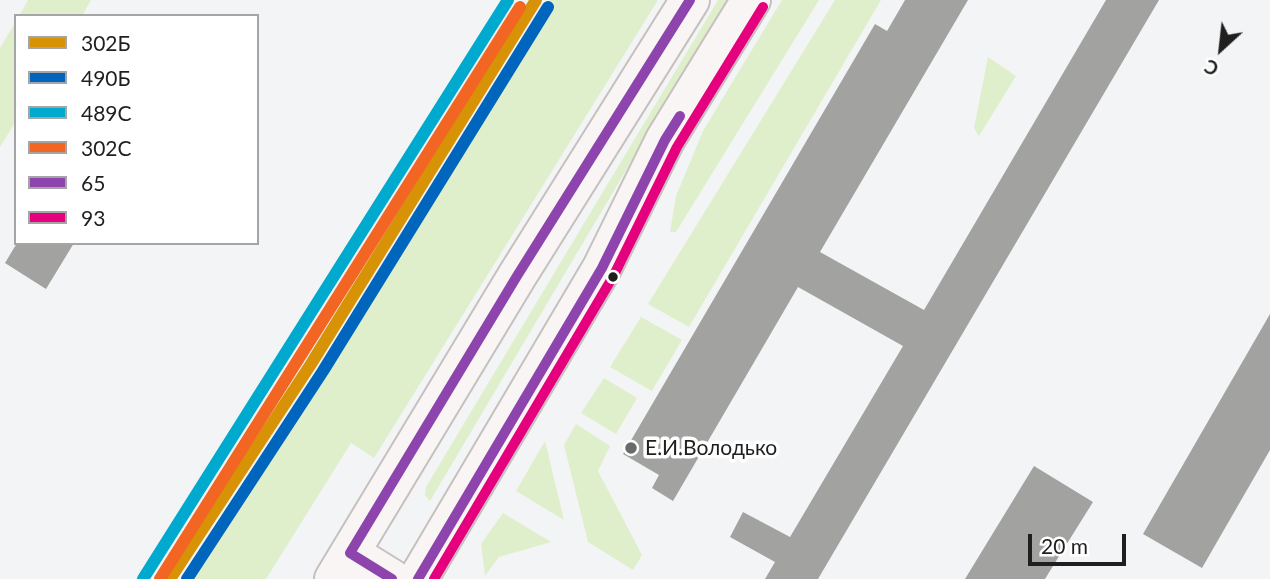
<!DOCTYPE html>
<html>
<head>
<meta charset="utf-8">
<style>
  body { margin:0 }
  #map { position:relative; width:1270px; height:579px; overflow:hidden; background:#f3f4f5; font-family:Lato,sans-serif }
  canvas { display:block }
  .legend { position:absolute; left:14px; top:14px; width:245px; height:231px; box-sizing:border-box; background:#fff; border:2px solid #a5a5a6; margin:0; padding:9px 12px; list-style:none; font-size:21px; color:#1f1f20 }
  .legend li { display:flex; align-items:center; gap:14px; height:35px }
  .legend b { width:35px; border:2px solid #a5a5a6 }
  .north { position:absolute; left:1186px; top:14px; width:70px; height:70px; -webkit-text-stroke:5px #fff; paint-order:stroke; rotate:207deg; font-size:19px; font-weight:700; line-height:28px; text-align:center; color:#1f1f20 }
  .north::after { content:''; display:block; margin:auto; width:24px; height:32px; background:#1f1f20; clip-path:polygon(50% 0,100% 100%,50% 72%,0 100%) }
  .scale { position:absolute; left:1028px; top:534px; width:98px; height:32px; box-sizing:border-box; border:4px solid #1f1f20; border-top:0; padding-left:9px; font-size:21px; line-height:24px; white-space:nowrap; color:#1f1f20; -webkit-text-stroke:5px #fff; paint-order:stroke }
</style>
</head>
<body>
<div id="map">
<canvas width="1270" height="579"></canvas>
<ul class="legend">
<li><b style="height:9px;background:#d79205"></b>302Б</li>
<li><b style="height:9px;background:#0065bd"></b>490Б</li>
<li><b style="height:9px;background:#00a9ce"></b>489С</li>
<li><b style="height:9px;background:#f26522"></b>302С</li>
<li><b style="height:9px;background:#8e44ad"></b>65</li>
<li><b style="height:9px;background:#e5007d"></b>93</li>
</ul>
<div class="north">С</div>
<div class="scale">20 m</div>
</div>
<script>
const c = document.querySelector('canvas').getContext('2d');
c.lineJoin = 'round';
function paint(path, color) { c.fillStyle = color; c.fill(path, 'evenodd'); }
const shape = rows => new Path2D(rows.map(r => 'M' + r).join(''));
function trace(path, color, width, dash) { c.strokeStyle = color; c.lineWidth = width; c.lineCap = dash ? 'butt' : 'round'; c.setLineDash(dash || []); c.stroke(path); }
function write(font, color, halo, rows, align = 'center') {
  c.font = font + ' Lato,sans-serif'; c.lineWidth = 7; c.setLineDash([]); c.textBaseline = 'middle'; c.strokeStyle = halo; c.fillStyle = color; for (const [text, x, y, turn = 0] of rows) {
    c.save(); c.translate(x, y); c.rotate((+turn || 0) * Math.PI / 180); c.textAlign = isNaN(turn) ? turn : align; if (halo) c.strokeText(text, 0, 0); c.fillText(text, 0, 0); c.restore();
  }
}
const green = shape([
  [28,0,91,0,82,16,19,16],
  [550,0,658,0,374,458,351,443,266,579,186,579],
  [718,0,727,0,430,501,425,495,426,487],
  [782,0,819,0,676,232,670,232,676,196,703,131],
  [835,0,881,0,689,327,648,304],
  [16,21,16,121,0,147,0,48],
  [988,57,1016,76,979,136,974,128],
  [641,317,682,340,652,391,610,367],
  [604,378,637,398,616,434,581,413],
  [576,424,610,446,598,471,642,555,633,570,588,542,564,445],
  [545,441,564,520,516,491],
  [503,513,551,542,499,557,485,576,481,544]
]);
const building = shape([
  [905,0,968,0,820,252,924,310,1106,0,1159,0,818,579,765,579,775,562,730,537,743,512,790,537,903,346,798,287,673,501,652,488,659,475,623,454,875,24,887,31],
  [17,243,74,243,46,289,5,263],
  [1270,314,1270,450,1202,568,1143,534],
  [1034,466,1093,502,1053,566,1045,579,965,579]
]);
const major = shape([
  [350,553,392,579],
  [334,579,517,276,690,0],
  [418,579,602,268,665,140,751,0]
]);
const bus1 = shape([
  [392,579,350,553,517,276,690,0],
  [418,579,602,268,665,140,680,116]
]);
const bus2 = shape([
  [434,579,614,275,677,147,763,7]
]);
const rail1 = shape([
  [170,579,311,364,536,0]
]);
const rail2 = shape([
  [187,579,323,371,548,7]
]);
const rail3 = shape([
  [143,579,508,0]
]);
const rail4 = shape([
  [160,579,520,7]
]);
const markers = [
  [613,277,6,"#1f1f20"],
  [631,448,7,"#696a6b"]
];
const poiNames = [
  ["Е.И.Володько",645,448]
];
paint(green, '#dfefcb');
paint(building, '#a2a2a1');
trace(major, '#c6c0bf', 42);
trace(major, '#f8f5f4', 38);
trace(bus1, '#8e44ad', 10);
trace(bus2, '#e5007d', 10);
trace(rail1, '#d79205', 12);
trace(rail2, '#0065bd', 12);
trace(rail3, '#00a9ce', 12);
trace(rail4, '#f26522', 12);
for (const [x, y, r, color] of markers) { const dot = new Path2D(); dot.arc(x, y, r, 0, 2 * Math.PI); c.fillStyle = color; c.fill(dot); trace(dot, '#fff', 2.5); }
write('21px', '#1f1f20', '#fff', poiNames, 'left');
</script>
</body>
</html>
